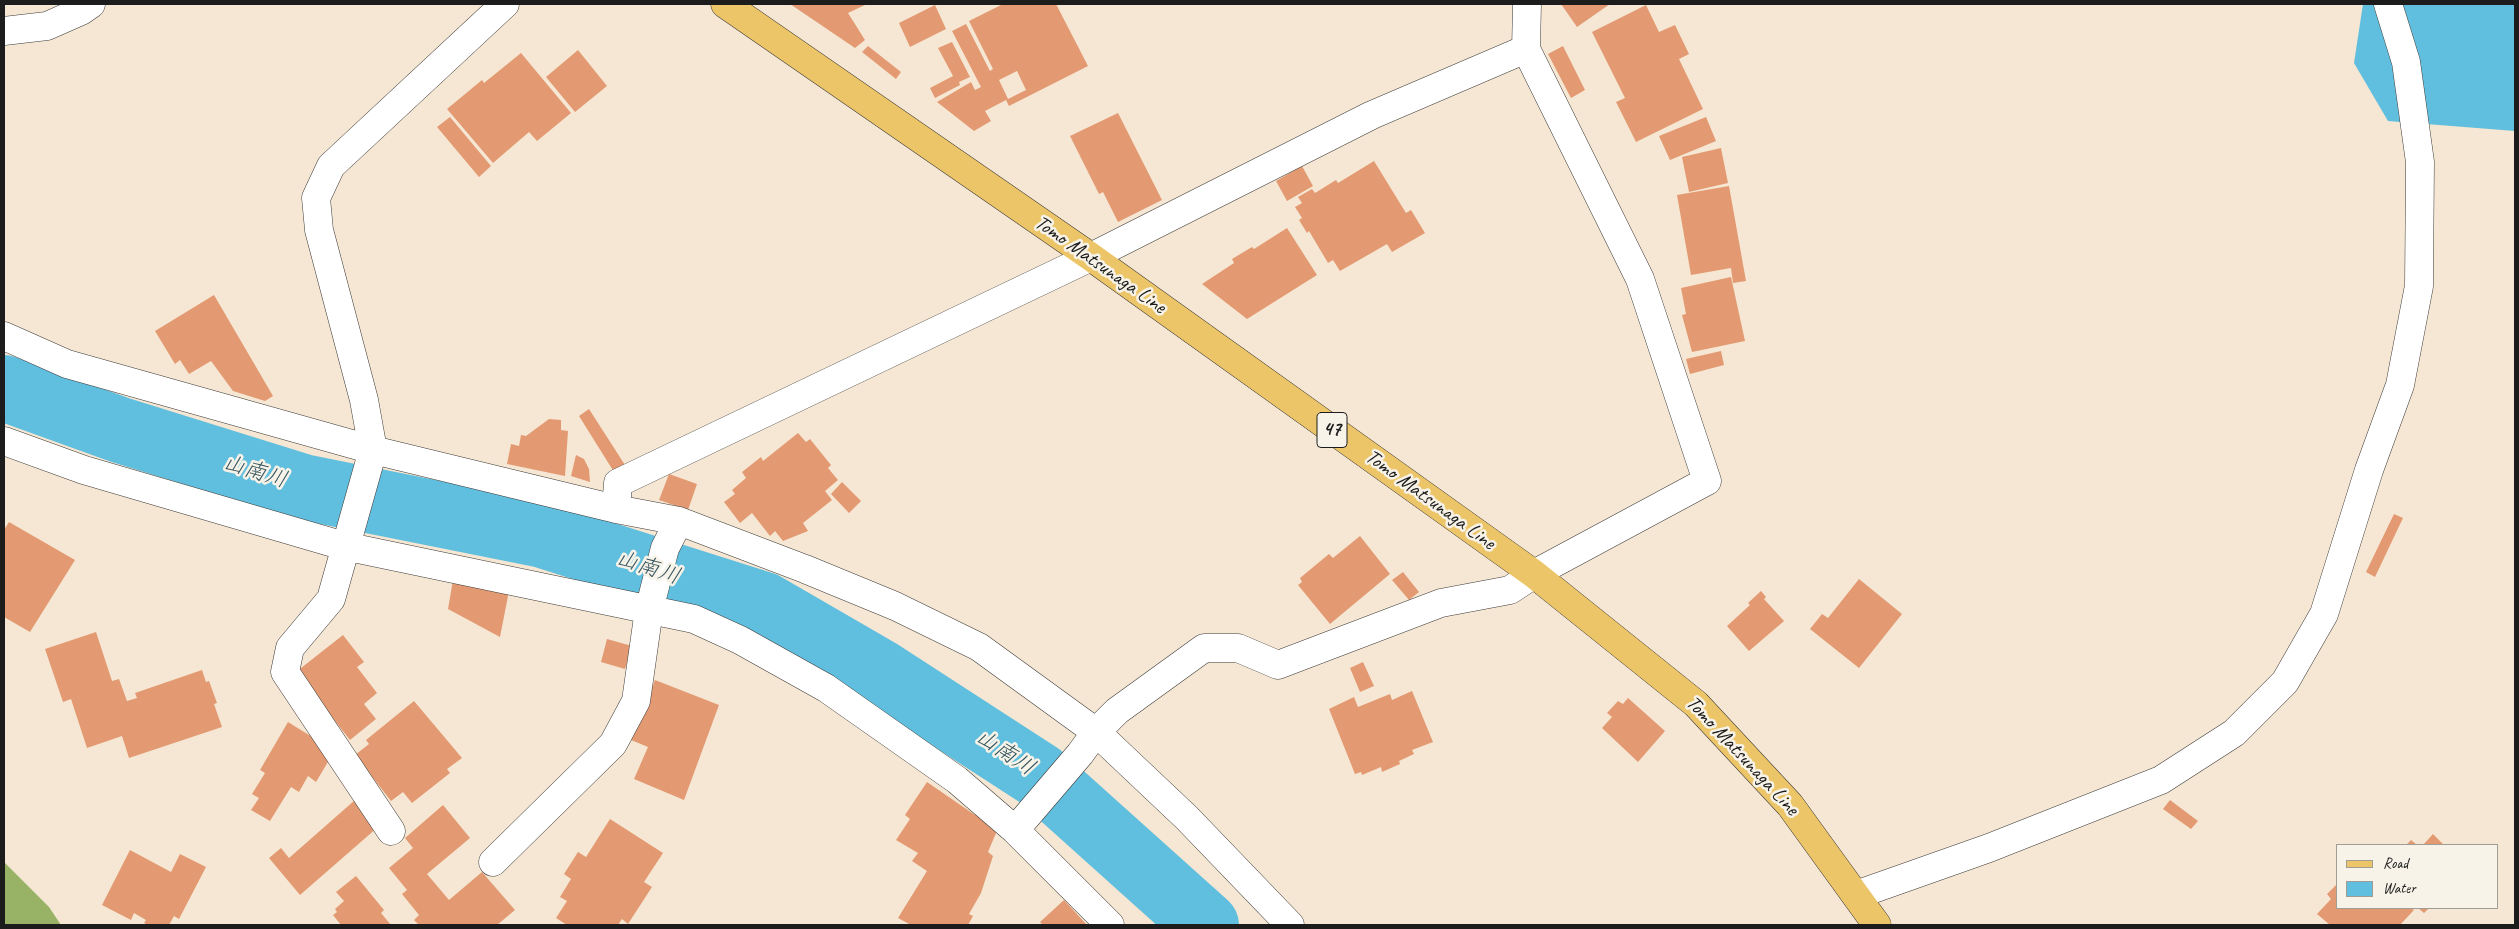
<!DOCTYPE html>
<html>
<head>
<meta charset="utf-8">
<style>
  body { margin:0 }
  #map { position:relative; width:2519px; height:929px; overflow:hidden; background:#f5e7d3; font-family:Caveat,sans-serif }
  canvas { display:block }
  .frame { position:absolute; inset:0; border:5px solid #1c1c1c; pointer-events:none }
  .legend { position:absolute; left:2336px; top:844px; width:162px; height:65px; box-sizing:border-box; background:#f7f3e8; border:1px solid #9f9d96; margin:0; padding:6px 9px; list-style:none; font-size:15px; color:#1c1c1c }
  .legend li { display:flex; align-items:center; gap:10px; height:25px }
  .legend b { width:25px; border:1px solid #9f9d96 }
</style>
</head>
<body>
<div id="map">
<canvas width="2519" height="929"></canvas>
<div class="frame"></div>
<ul class="legend">
<li><b style="height:6px;background:#edc569"></b>Road</li>
<li><b style="height:14px;background:#60bede"></b>Water</li>
</ul>
</div>
<script>
const c = document.querySelector('canvas').getContext('2d');
c.lineJoin = 'round';
function paint(path, color) { c.fillStyle = color; c.fill(path, 'evenodd'); }
const shape = rows => new Path2D(rows.map(r => 'M' + r).join(''));
function trace(path, color, width, dash) { c.strokeStyle = color; c.lineWidth = width; c.lineCap = dash ? 'butt' : 'round'; c.setLineDash(dash || []); c.stroke(path); }
function write(font, color, halo, rows, align = 'center') {
  c.font = font + ' Caveat,"Klee One",sans-serif'; c.lineWidth = 5; c.setLineDash([]); c.textBaseline = 'middle'; c.strokeStyle = halo; c.fillStyle = color; for (const [text, x, y, turn = 0] of rows) {
    c.save(); c.translate(x, y); c.rotate((+turn || 0) * Math.PI / 180); c.textAlign = isNaN(turn) ? turn : align; if (halo) c.strokeText(text, 0, 0); c.fillText(text, 0, 0); c.restore();
  }
}
const forest = shape([
  [4,862,49,907,61,925,4,925]
]);
const water = shape([
  [2363,4,2515,4,2515,131,2388,121,2354,63]
]);
const river = shape([
  [4,388,120,430,303,487,543,535,764,605,878,671,1040,776,1206,925]
]);
const building = shape([
  [790,4,867,4,848,13,865,40,855,48],
  [1003,4,1056,4,1088,66,1009,106,1006,100,985,111,991,121,974,131,937,102,971,82,975,90,981,87,952,31,966,24,990,71,993,69,969,21],
  [1017,71,1026,90,1008,99,999,80],
  [1561,4,1610,4,1577,27],
  [935,5,946,29,910,47,899,23],
  [1646,5,1659,32,1675,25,1689,54,1679,59,1703,109,1636,142,1616,102,1625,98,1592,32],
  [952,42,970,77,959,82,960,85,935,98,930,88,953,76,938,48],
  [868,46,901,72,896,79,862,52],
  [1563,46,1585,90,1571,98,1548,54],
  [578,50,607,86,575,112,546,77],
  [521,53,571,113,537,141,529,132,493,163,447,109,482,80,484,83],
  [1118,113,1162,200,1118,222,1103,192,1099,194,1070,136],
  [450,117,491,166,479,177,437,127],
  [1706,117,1716,141,1670,160,1659,136],
  [1721,148,1728,183,1689,192,1682,157],
  [1374,161,1406,213,1411,210,1425,233,1392,252,1387,244,1340,271,1333,260,1328,263,1309,231,1307,233,1299,220,1302,218,1295,207,1302,203,1298,197,1312,189,1315,193,1336,180,1338,183],
  [1302,166,1313,186,1287,201,1276,181],
  [1729,186,1746,281,1733,283,1731,268,1691,275,1677,195],
  [1287,228,1317,275,1247,319,1202,284,1234,263,1232,259,1252,247,1254,249],
  [1731,277,1745,341,1692,352,1682,315,1686,314,1681,288],
  [214,295,273,396,265,401,233,391,211,361,189,374,180,360,175,364,155,331],
  [1721,351,1724,365,1690,374,1686,359],
  [589,409,625,465,614,472,579,416],
  [549,419,561,420,561,430,568,431,565,476,507,464,511,444,519,446,521,435,526,436],
  [798,433,806,442,810,439,831,465,828,468,838,480,825,491,832,500,803,523,808,531,783,541,775,531,770,536,752,513,740,523,724,502,735,494,732,490,746,478,742,472,761,457,763,461],
  [576,455,584,459,589,469,590,482,571,476],
  [669,474,697,484,688,510,659,500],
  [842,482,861,501,849,513,831,494],
  [2394,514,2403,518,2375,577,2366,572],
  [9,522,75,560,30,632,4,617,4,530],
  [1360,536,1390,574,1330,624,1298,585,1302,582,1300,578,1329,554,1333,558],
  [1403,572,1419,592,1409,600,1392,580],
  [1859,579,1902,614,1859,668,1810,629,1822,614,1828,618],
  [453,580,509,591,500,637,448,609],
  [1761,591,1766,597,1764,599,1784,621,1749,651,1727,626,1750,605,1748,603],
  [96,632,112,681,119,679,127,701,137,698,135,693,202,670,206,682,209,681,217,703,214,704,222,727,129,758,122,736,87,748,71,699,63,702,45,649],
  [343,635,364,662,357,667,377,693,364,704,376,719,350,740,296,672],
  [607,639,632,646,625,669,601,662],
  [1363,662,1374,686,1360,692,1350,668],
  [655,680,719,705,684,800,634,779,648,747,631,740],
  [1412,691,1433,742,1412,750,1414,754,1399,761,1400,764,1382,772,1381,767,1362,775,1361,772,1355,774,1329,709,1354,697,1358,707,1390,694,1392,700],
  [1628,698,1665,731,1638,762,1602,728,1612,717,1607,713,1618,701,1623,704],
  [414,701,462,758,447,769,450,773,412,803,403,792,391,801,355,755,369,744,366,740],
  [288,722,325,745,332,755,316,782,308,776,299,792,291,787,270,821,251,810,259,798,252,794,265,773,260,770],
  [927,782,975,815,978,811,999,826,988,852,993,856,981,893,969,914,973,916,968,925,911,925,898,918,927,871,912,861,918,853,896,840,910,819,905,815],
  [355,800,378,827,300,895,269,858,281,848,289,858],
  [2170,800,2198,821,2191,829,2163,809],
  [443,805,470,838,427,874,449,900,482,872,515,910,497,925,419,925,414,920,419,915,402,894,407,890,389,868,413,848,405,838],
  [610,819,663,853,644,882,652,887,628,924,622,919,618,925,567,925,556,918,567,901,560,897,571,879,564,874,578,852,586,857],
  [2433,834,2444,845,2423,845],
  [2411,840,2417,845,2406,845],
  [130,850,171,872,180,854,206,867,179,919,174,916,169,925,148,925,144,923,146,920,134,913,131,920,102,905],
  [356,876,384,910,381,913,391,925,341,925,333,915,337,912,335,909,344,901,336,892],
  [2338,883,2338,908,2411,908,2414,910,2400,925,2330,925,2317,914,2331,899,2327,894],
  [1064,900,1087,925,1043,925,1040,922],
  [2418,908,2429,908,2424,913]
]);
const minor = shape([
  [4,31,47,26,81,11,91,4],
  [4,336,67,364,373,450,616,509,679,521,805,569,895,606,979,647,1096,732,1187,818,1290,925],
  [4,441,84,470,344,546,694,619,740,640,826,688,957,780,1015,830,1110,925],
  [616,509,618,483,1091,257,1372,115,1526,49],
  [1015,830,1080,754,1096,732,1117,711,1204,648,1238,648,1278,665,1441,603,1510,590,1534,574,1707,481,1640,279,1526,49,1527,4],
  [391,831,285,672,290,648,331,599,373,450,364,400,319,230,316,198,331,166,505,4],
  [493,862,613,744,636,701,649,610,665,548,679,521],
  [1856,895,1989,848,2161,780,2234,733,2285,682,2324,614,2369,470,2400,385,2419,286,2420,162,2406,62,2388,4]
]);
const major = shape([
  [725,4,1091,257,1534,574,1696,704,1790,805,1877,925]
]);
const shields = [
  [1332,430,30]
];
const shieldNames = [
  ["47",1332,430]
];
const streetNames = [
  ["Tomo Matsunaga Line",1100,265,35],
  ["Tomo Matsunaga Line",1430,500,36],
  ["Tomo Matsunaga Line",1742,756,47]
];
const waterNames = [
  ["山南川",255,472,17],
  ["山南川",648,568,18],
  ["山南川",1005,753,33]
];
paint(forest, '#98b365');
paint(water, '#60bede');
trace(river, '#60bede', 66);
paint(building, '#e39a72');
trace(minor, '#3d3a37', 29);
trace(major, '#3d3a37', 29);
trace(minor, '#fff', 28);
trace(major, '#edc569', 28);
for (const [x, y, w] of shields) { const box = new Path2D(); box.roundRect(x - w / 2, y - 17.5, w, 35, 4); c.fillStyle = '#f7f3e8'; c.fill(box); trace(box, '#1c1c1c', 1); }
write('bold 20px', '#1c1c1c', null, shieldNames);
write('21px', '#1c1c1c', '#f7f3e8', streetNames);
write('italic 22px', '#345560', '#f7f3e8', waterNames);
</script>
</body>
</html>
